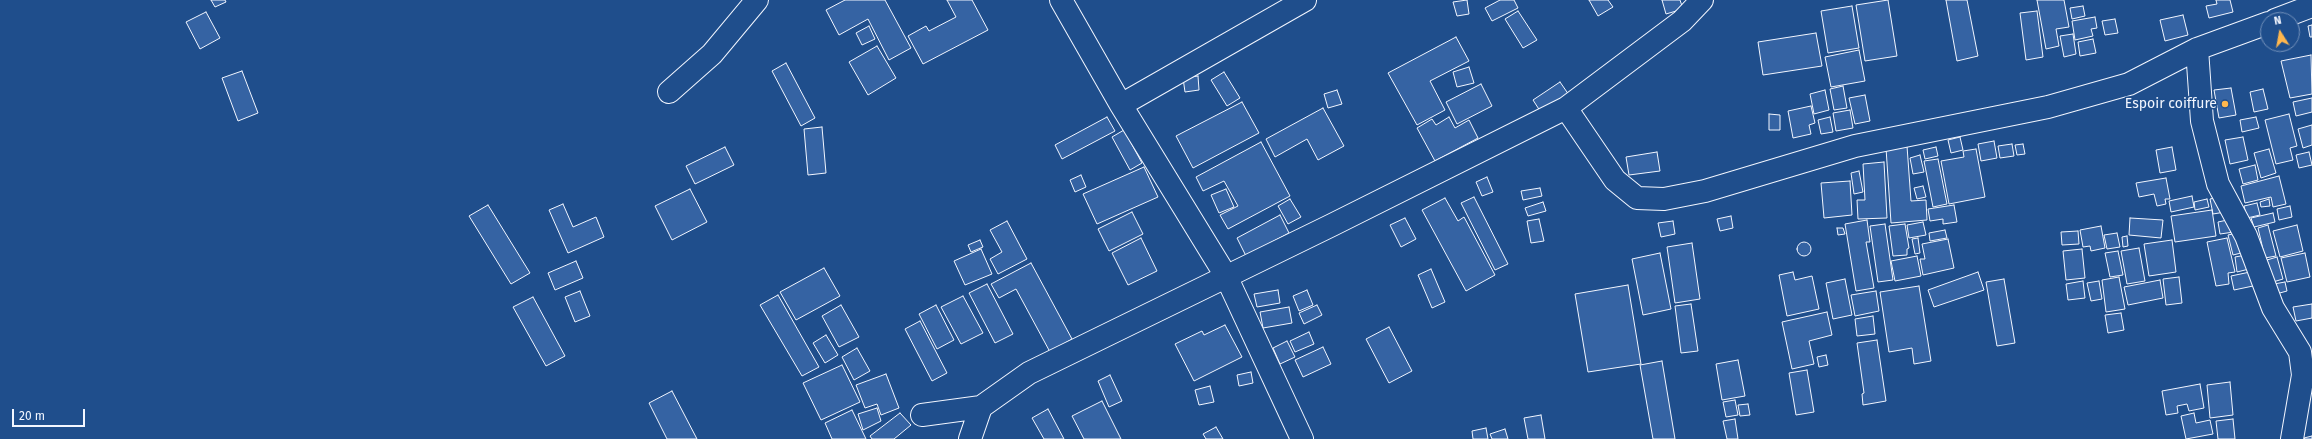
<!DOCTYPE html>
<html>
<head>
<meta charset="utf-8">
<style>
  body { margin:0 }
  #map { position:relative; width:2312px; height:439px; overflow:hidden; background:#1f4e8c; font-family:"Fira Sans",sans-serif }
  canvas { display:block }
  .north { position:absolute; left:2260px; top:12px; width:40px; height:40px; box-sizing:border-box; background:#1f4e8c; border:1px solid #7391ba; border-radius:50%; rotate:349deg; font-size:11px; font-weight:700; line-height:16px; text-align:center; color:#f2f6ff }
  .north::after { content:''; display:block; margin:auto; width:14px; height:18px; background:#ffb74d; clip-path:polygon(50% 0,100% 100%,50% 72%,0 100%) }
  .scale { position:absolute; left:12px; top:409px; width:73px; height:18px; box-sizing:border-box; border:2px solid #f2f6ff; border-top:0; padding-left:5px; font-size:12px; line-height:14px; white-space:nowrap; color:#f2f6ff; -webkit-text-stroke:3px #1f4e8c; paint-order:stroke }
</style>
</head>
<body>
<div id="map">
<canvas width="2312" height="439"></canvas>
<div class="north">N</div>
<div class="scale">20 m</div>
</div>
<script>
const c = document.querySelector('canvas').getContext('2d');
c.lineJoin = 'round';
function paint(path, color) { c.fillStyle = color; c.fill(path, 'evenodd'); }
const shape = rows => new Path2D(rows.map(r => 'M' + r).join(''));
function trace(path, color, width, dash) { c.strokeStyle = color; c.lineWidth = width; c.lineCap = dash ? 'butt' : 'round'; c.setLineDash(dash || []); c.stroke(path); }
function write(font, color, halo, rows, align = 'center') {
  c.font = font + ' "Fira Sans",sans-serif'; c.lineWidth = 3; c.setLineDash([]); c.textBaseline = 'middle'; c.strokeStyle = halo; c.fillStyle = color; for (const [text, x, y, turn = 0] of rows) {
    c.save(); c.translate(x, y); c.rotate((+turn || 0) * Math.PI / 180); c.textAlign = isNaN(turn) ? turn : align; if (halo) c.strokeText(text, 0, 0); c.fillText(text, 0, 0); c.restore();
  }
}
const building = shape([
  [211,0,225,0,226,2,215,7,211,0],
  [845,0,885,0,911,48,889,60,868,19,839,35,826,10,845,0],
  [947,0,972,0,988,30,923,64,908,36,926,26,929,31,956,17,947,0],
  [1467,0,1469,14,1457,16,1453,2,1467,0],
  [1500,0,1514,0,1518,8,1492,21,1485,8,1500,0],
  [1589,0,1608,0,1613,7,1598,16,1589,0],
  [1662,0,1680,0,1683,9,1666,14,1662,0],
  [1888,0,1897,56,1865,61,1856,5,1888,0],
  [1946,0,1967,0,1978,56,1957,61,1946,0],
  [2037,0,2064,0,2069,27,2056,29,2059,46,2046,49,2037,0],
  [2216,0,2230,0,2233,12,2209,18,2206,6,2217,4,2216,0],
  [1852,6,1859,48,1828,53,1821,11,1852,6],
  [2083,6,2085,16,2072,19,2070,8,2083,6],
  [1518,11,1537,40,1523,48,1505,19,1518,11],
  [2037,11,2043,57,2026,60,2020,13,2037,11],
  [206,12,220,38,200,49,186,22,206,12],
  [2183,15,2188,35,2165,41,2160,20,2183,15],
  [2095,17,2097,28,2091,29,2093,36,2075,40,2072,21,2095,17],
  [2115,19,2118,33,2105,35,2102,21,2115,19],
  [2312,25,2312,37,2310,37,2308,26,2312,25],
  [869,26,875,39,862,45,856,33,869,26],
  [1816,33,1822,66,1763,75,1758,42,1816,33],
  [2073,34,2076,54,2064,57,2060,36,2073,34],
  [1456,37,1469,61,1430,81,1445,110,1417,125,1388,73,1456,37],
  [2093,39,2096,53,2080,56,2078,42,2093,39],
  [877,46,896,78,868,95,849,62,877,46],
  [1859,50,1865,81,1831,87,1825,57,1859,50],
  [2311,55,2312,94,2290,98,2281,61,2311,55],
  [786,63,815,118,801,126,772,71,786,63],
  [1469,67,1474,83,1457,87,1453,72,1469,67],
  [242,71,258,113,238,121,222,78,242,71],
  [1224,72,1240,98,1227,106,1211,80,1224,72],
  [1198,76,1199,90,1185,92,1183,78,1198,76],
  [1560,82,1569,95,1542,114,1533,100,1560,82],
  [1481,84,1492,106,1457,124,1446,102,1481,84],
  [1843,86,1847,108,1834,110,1830,89,1843,86],
  [2231,88,2236,115,2219,118,2214,90,2231,88],
  [2263,89,2268,109,2254,112,2250,92,2263,89],
  [1337,90,1342,104,1328,108,1324,94,1337,90],
  [1825,90,1829,110,1814,114,1810,94,1825,90],
  [1865,95,1870,121,1855,124,1849,98,1865,95],
  [2312,98,2312,112,2296,116,2293,102,2312,98],
  [1242,102,1259,133,1193,168,1176,136,1242,102],
  [1811,106,1815,123,1809,125,1811,134,1793,138,1788,111,1811,106],
  [1323,108,1344,146,1318,160,1307,139,1275,157,1266,139,1323,108],
  [1850,110,1853,128,1836,131,1833,113,1850,110],
  [1769,114,1780,115,1780,130,1769,130,1769,114],
  [2289,114,2297,146,2290,148,2293,160,2276,164,2265,120,2289,114],
  [1107,117,1115,131,1062,159,1055,145,1107,117],
  [1449,117,1455,128,1469,120,1478,138,1435,161,1417,128,1432,119,1436,125,1449,117],
  [1830,117,1833,132,1821,134,1818,120,1830,117],
  [2256,117,2259,128,2242,132,2240,120,2256,117],
  [2312,125,2312,145,2303,148,2298,129,2312,125],
  [822,127,826,173,808,175,804,129,822,127],
  [1124,130,1142,163,1130,170,1112,137,1124,130],
  [1960,137,1963,150,1951,153,1948,140,1960,137],
  [2243,137,2248,160,2230,164,2225,140,2243,137],
  [1994,141,1997,158,1981,161,1978,144,1994,141],
  [1261,142,1290,196,1228,229,1220,215,1238,206,1224,181,1203,191,1196,177,1261,142],
  [2012,144,2014,156,2000,158,1998,146,2012,144],
  [2023,144,2025,154,2017,155,2015,145,2023,144],
  [1907,146,1911,201,1926,200,1927,220,1891,223,1886,148,1907,146],
  [725,147,734,165,695,184,686,166,725,147],
  [1936,147,1938,156,1925,159,1923,150,1936,147],
  [2172,147,2176,170,2160,173,2156,150,2172,147],
  [1976,149,1985,197,1949,204,1941,161,1964,157,1963,151,1976,149],
  [2269,149,2276,173,2261,178,2254,153,2269,149],
  [1657,152,1660,171,1629,175,1626,157,1657,152],
  [2309,152,2312,165,2299,168,2296,155,2309,152],
  [1920,155,1924,172,1913,174,1910,158,1920,155],
  [1938,159,1947,204,1933,207,1924,161,1938,159],
  [1884,162,1887,218,1858,219,1857,200,1865,200,1863,164,1884,162],
  [2255,165,2258,180,2243,184,2239,169,2255,165],
  [1144,167,1158,197,1097,224,1083,194,1144,167],
  [1859,171,1863,192,1854,194,1851,173,1859,171],
  [1081,175,1086,187,1075,192,1070,180,1081,175],
  [2279,176,2286,204,2273,207,2271,197,2245,203,2241,186,2279,176],
  [1487,177,1493,192,1482,196,1476,182,1487,177],
  [2166,178,2170,199,2165,199,2166,204,2157,206,2154,194,2139,197,2136,183,2166,178],
  [1850,181,1852,215,1824,218,1821,183,1850,181],
  [1923,186,1926,197,1917,199,1914,188,1923,186],
  [1540,188,1542,196,1523,200,1521,191,1540,188],
  [690,189,707,222,672,240,655,206,690,189],
  [1226,189,1234,207,1219,213,1211,195,1226,189],
  [2192,196,2194,207,2171,212,2169,201,2192,196],
  [1474,197,1508,264,1495,270,1461,203,1474,197],
  [2219,197,2225,212,2213,214,2210,199,2219,197],
  [1445,198,1458,221,1464,217,1495,275,1466,291,1422,210,1445,198],
  [1290,199,1301,217,1288,224,1278,206,1290,199],
  [2207,199,2209,207,2195,210,2194,202,2207,199],
  [2269,199,2270,206,2261,207,2260,202,2269,199],
  [1543,202,1546,211,1528,216,1525,208,1543,202],
  [2257,203,2260,215,2247,218,2244,206,2257,203],
  [563,204,573,227,596,217,604,237,568,253,549,210,563,204],
  [488,205,530,273,511,284,469,216,488,205],
  [1954,205,1957,222,1943,224,1943,219,1930,221,1928,209,1954,205],
  [2290,206,2292,217,2279,220,2277,209,2290,206],
  [2212,210,2216,236,2175,242,2171,216,2212,210],
  [1132,212,1143,234,1109,251,1098,229,1132,212],
  [2273,213,2275,222,2254,227,2251,218,2273,213],
  [1280,215,1289,233,1246,256,1237,238,1280,215],
  [1731,216,1733,228,1720,231,1717,219,1731,216],
  [1405,218,1416,239,1401,247,1390,225,1405,218],
  [2130,218,2163,220,2161,238,2129,235,2130,218],
  [1539,219,1544,241,1531,243,1527,221,1539,219],
  [2232,219,2234,232,2220,234,2218,222,2232,219],
  [1867,220,1870,242,1866,242,1874,288,1856,291,1845,224,1867,220],
  [1007,221,1027,259,998,274,990,259,1002,252,990,230,1007,221],
  [1673,221,1675,234,1661,237,1658,223,1673,221],
  [1923,222,1926,235,1909,238,1907,225,1923,222],
  [1885,224,1893,280,1878,282,1870,226,1885,224],
  [1905,224,1909,248,1907,249,1907,255,1893,256,1889,226,1905,224],
  [2268,225,2276,256,2265,258,2258,228,2268,225],
  [2297,225,2303,251,2280,257,2273,231,2297,225],
  [2101,226,2105,248,2091,251,2090,246,2083,247,2080,230,2101,226],
  [1837,228,1843,228,1845,234,1838,235,1837,228],
  [1945,230,1947,238,1930,241,1929,233,1945,230],
  [2078,231,2079,244,2062,245,2061,232,2078,231],
  [2241,232,2245,252,2233,255,2228,235,2241,232],
  [2117,233,2120,247,2107,249,2104,235,2117,233],
  [2127,236,2128,246,2123,247,2122,237,2127,236],
  [1141,238,1157,271,1128,285,1112,253,1141,238],
  [1918,238,1920,253,1915,254,1912,239,1918,238],
  [2227,238,2235,272,2228,273,2229,284,2216,286,2207,242,2227,238],
  [1948,239,1954,268,1923,275,1920,259,1925,259,1922,244,1948,239],
  [980,240,983,247,971,252,968,245,980,240],
  [2172,240,2176,272,2149,276,2144,244,2172,240],
  '1797 249a7 7 0 1 1 14 0a7 7 0 1 1-14 0Z',
  [1692,243,1700,299,1675,303,1667,247,1692,243],
  [2139,248,2145,281,2127,284,2121,251,2139,248],
  [981,249,992,274,965,285,954,261,981,249],
  [2082,249,2085,278,2066,280,2063,251,2082,249],
  [2118,251,2123,275,2110,277,2105,253,2118,251],
  [1660,253,1671,309,1643,315,1632,259,1660,253],
  [2305,253,2310,277,2287,282,2281,258,2305,253],
  [2246,255,2249,269,2237,272,2235,257,2246,255],
  [1917,256,1921,276,1895,281,1891,261,1917,256],
  [2277,257,2283,279,2273,282,2267,260,2277,257],
  [576,261,583,278,555,290,548,273,576,261],
  [1031,263,1072,339,1050,352,1016,289,999,298,991,284,1031,263],
  [824,268,840,296,796,320,780,292,824,268],
  [1431,269,1445,302,1432,308,1418,275,1431,269],
  [1793,272,1795,280,1812,276,1819,309,1787,316,1779,275,1793,272],
  [1978,272,1984,290,1934,307,1928,290,1978,272],
  [2250,272,2253,286,2234,290,2231,276,2250,272],
  [2119,277,2125,309,2106,312,2102,280,2119,277],
  [2179,277,2182,303,2166,305,2163,279,2179,277],
  [1845,279,1852,315,1833,319,1826,283,1845,279],
  [2004,279,2015,343,1997,346,1986,282,2004,279],
  [2160,280,2163,298,2128,305,2124,287,2160,280],
  [2083,281,2085,298,2068,300,2066,284,2083,281],
  [2099,281,2102,299,2091,301,2087,283,2099,281],
  [2285,282,2287,291,2276,294,2274,284,2285,282],
  [987,284,1013,334,995,343,969,293,987,284],
  [1628,285,1641,364,1588,372,1575,294,1628,285],
  [1919,286,1931,361,1914,364,1912,348,1889,352,1880,292,1919,286],
  [1278,290,1280,303,1257,307,1254,294,1278,290],
  [1307,290,1313,305,1299,311,1293,296,1307,290],
  [580,291,590,316,575,322,565,297,580,291],
  [1876,291,1879,311,1855,316,1851,295,1876,291],
  [778,295,819,367,802,376,760,305,778,295],
  [963,296,983,333,961,344,941,307,963,296],
  [533,297,565,356,546,366,513,307,533,297],
  [1691,304,1698,351,1681,353,1675,306,1691,304],
  [2312,304,2312,318,2296,321,2293,307,2312,304],
  [841,305,859,337,839,347,822,316,841,305],
  [936,305,954,340,937,349,919,314,936,305],
  [1317,305,1322,315,1304,324,1299,313,1317,305],
  [1289,307,1292,323,1263,328,1260,312,1289,307],
  [1827,312,1832,335,1809,341,1814,364,1792,369,1782,322,1827,312],
  [2121,313,2124,330,2108,333,2105,315,2121,313],
  [1873,316,1875,334,1857,336,1855,319,1873,316],
  [920,321,947,373,932,381,905,329,920,321],
  [1225,325,1242,357,1194,381,1175,344,1202,331,1204,335,1225,325],
  [1389,327,1412,371,1389,383,1366,339,1389,327],
  [1309,332,1314,344,1295,352,1290,341,1309,332],
  [826,335,838,355,825,363,813,343,826,335],
  [1877,340,1886,401,1863,405,1862,394,1864,393,1857,343,1877,340],
  [1287,341,1295,357,1280,364,1273,348,1287,341],
  [1323,347,1331,364,1303,377,1295,360,1323,347],
  [857,348,870,371,854,380,842,357,857,348],
  [1826,355,1828,365,1819,367,1817,357,1826,355],
  [1738,360,1745,396,1722,400,1716,364,1738,360],
  [1662,361,1675,439,1653,439,1640,365,1662,361],
  [842,365,860,402,821,420,803,383,842,365],
  [1807,370,1814,412,1796,415,1789,373,1807,370],
  [1251,372,1253,383,1239,386,1237,375,1251,372],
  [886,374,899,408,881,415,877,404,865,408,856,385,886,374],
  [1110,375,1122,401,1109,407,1098,381,1110,375],
  [2230,382,2233,415,2210,418,2207,385,2230,382],
  [2200,384,2204,408,2189,411,2187,404,2177,406,2178,413,2166,415,2162,391,2200,384],
  [1210,386,1214,402,1199,405,1195,390,1210,386],
  [672,391,697,439,667,439,649,403,672,391],
  [1735,400,1738,415,1726,417,1723,402,1735,400],
  [1102,401,1121,439,1084,439,1072,416,1102,401],
  [1748,404,1750,415,1740,416,1738,405,1748,404],
  [877,408,881,421,863,430,858,414,877,408],
  [1048,409,1064,439,1044,439,1032,418,1048,409],
  [852,410,866,439,832,439,825,423,852,410],
  [900,413,911,425,894,439,872,439,870,436,900,413],
  [2194,413,2196,423,2210,420,2213,434,2186,439,2181,416,2194,413],
  [1541,415,1545,439,1528,439,1524,418,1541,415],
  [1735,419,1738,439,1727,439,1723,421,1735,419],
  [2233,419,2235,439,2218,439,2216,421,2233,419],
  [1216,427,1223,439,1206,439,1203,434,1216,427],
  [1486,428,1488,439,1473,439,1472,431,1486,428],
  [1505,429,1508,439,1492,439,1490,434,1505,429],
  [2312,436,2312,439,2305,439,2304,438,2312,436]
]);
const minor = shape([
  [1061,0,1121,105,1226,276,1302,439],
  [2275,20,2312,6],
  [2197,49,2202,121,2218,184,2246,236,2273,308,2300,352,2303,375,2292,439],
  [669,92,712,54,757,0],
  [1121,105,1305,0],
  [1566,108,1615,180,1637,198,1664,199,1705,191,1855,146,2048,107,2129,84,2197,49,2268,23],
  [922,415,981,407],
  [970,439,981,407,1029,373,1332,225,1566,108,1682,21,1702,0]
]);
const markers = [
  [2225,104,4,"#ffb74d"]
];
const poiNames = [
  ["Espoir coiffure",2217,104]
];
paint(building, '#3563a3');
trace(building, '#f2f6ff', 1);
trace(minor, '#f2f6ff', 24);
trace(minor, '#1f4e8c', 22);
for (const [x, y, r, color] of markers) { const dot = new Path2D(); dot.arc(x, y, r, 0, 2 * Math.PI); c.fillStyle = color; c.fill(dot); trace(dot, '#1f4e8c', 1.5); }
write('14px', '#f2f6ff', '#1f4e8c', poiNames, 'right');
</script>
</body>
</html>
